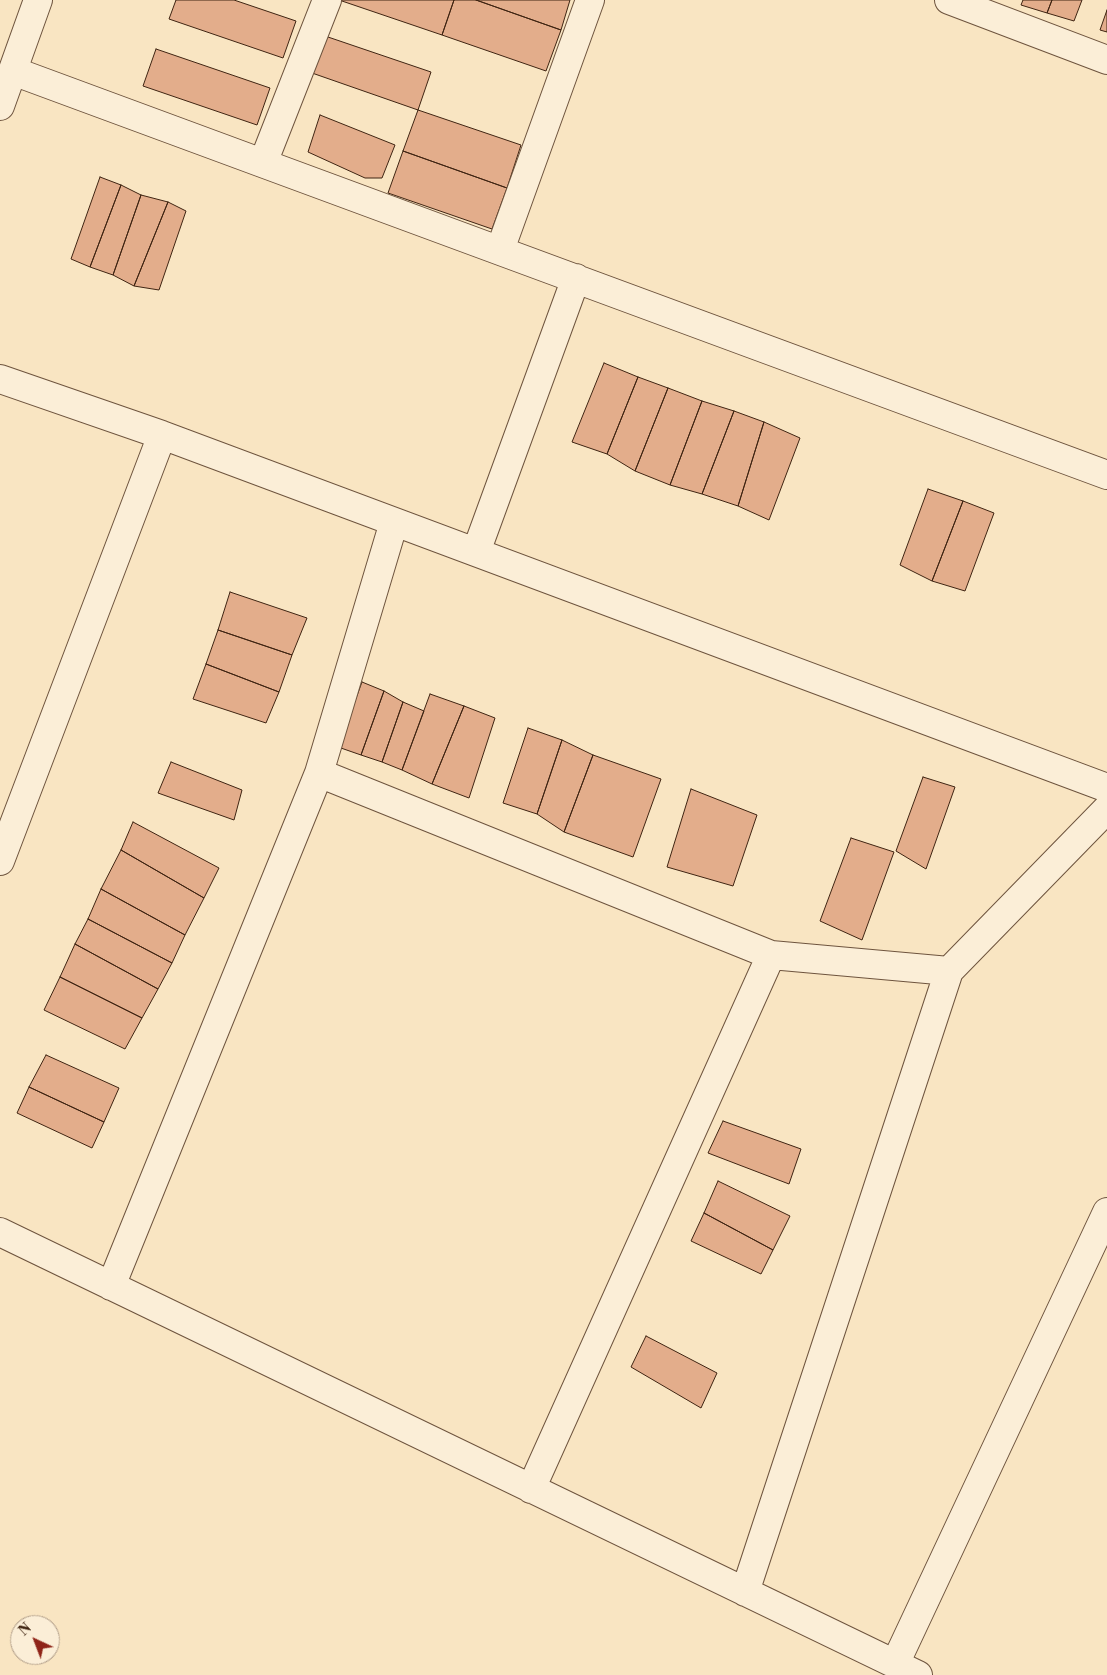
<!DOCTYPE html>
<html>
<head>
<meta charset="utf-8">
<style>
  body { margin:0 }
  #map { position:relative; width:1107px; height:1675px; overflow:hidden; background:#f9e5c2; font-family:"Libre Bodoni",serif }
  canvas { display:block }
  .north { position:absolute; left:10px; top:1615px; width:50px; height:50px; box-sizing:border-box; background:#fbeed7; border:1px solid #b09d88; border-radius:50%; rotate:317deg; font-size:14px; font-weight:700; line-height:20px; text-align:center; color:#3f2412 }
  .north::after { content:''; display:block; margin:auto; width:18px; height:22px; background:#8f2418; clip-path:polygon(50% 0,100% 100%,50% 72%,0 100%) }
</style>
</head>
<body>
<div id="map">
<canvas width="1107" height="1675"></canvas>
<div class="north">N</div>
</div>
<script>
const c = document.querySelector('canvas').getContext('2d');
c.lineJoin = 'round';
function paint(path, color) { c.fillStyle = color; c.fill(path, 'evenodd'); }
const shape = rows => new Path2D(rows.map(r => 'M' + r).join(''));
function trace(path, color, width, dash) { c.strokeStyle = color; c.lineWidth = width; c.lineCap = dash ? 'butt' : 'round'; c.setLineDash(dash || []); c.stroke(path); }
const building = shape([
  [176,0,234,0,296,21,283,58,169,19,176,0],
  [339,0,454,0,442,35,339,0],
  [454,0,476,0,561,30,546,71,442,35,454,0],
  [476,0,570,0,561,30,476,0],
  [1023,0,1052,0,1047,13,1021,5,1023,0],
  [1052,0,1082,0,1074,21,1047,13,1052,0],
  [1107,10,1107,32,1100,30,1107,10],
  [325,36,431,72,418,110,312,73,325,36],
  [156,49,270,88,257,125,143,86,156,49],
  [418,110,521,145,507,188,403,151,418,110],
  [320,115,395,145,382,178,365,178,308,152,320,115],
  [403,151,507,188,492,229,388,193,403,151],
  [100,177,121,185,90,267,71,259,100,177],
  [121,185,141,195,113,275,90,267,121,185],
  [141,195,168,202,134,286,113,275,141,195],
  [168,202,186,211,159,290,134,286,168,202],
  [604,363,638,377,607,454,572,442,604,363],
  [638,377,668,388,635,471,607,454,638,377],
  [668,388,702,401,670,485,635,471,668,388],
  [702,401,734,411,702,494,670,485,702,401],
  [734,411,764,422,738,506,702,494,734,411],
  [764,422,800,438,769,520,738,506,764,422],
  [928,489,963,501,932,581,900,565,928,489],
  [963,501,994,513,965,591,932,581,963,501],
  [230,592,307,618,292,655,218,630,230,592],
  [218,630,292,655,279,692,206,664,218,630],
  [206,664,279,692,266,723,193,699,206,664],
  [362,682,384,691,361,755,338,747,362,682],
  [384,691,403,702,382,762,361,755,384,691],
  [430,694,464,706,432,784,402,770,430,694],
  [403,702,424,711,402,770,382,762,403,702],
  [464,706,495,718,469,798,432,784,464,706],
  [528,728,562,740,537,814,503,803,528,728],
  [562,740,593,755,564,832,537,814,562,740],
  [593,755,661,779,633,857,564,832,593,755],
  [171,762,242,790,234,820,158,793,171,762],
  [923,777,955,787,926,869,896,851,923,777],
  [691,789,757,815,733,886,667,867,691,789],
  [133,822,219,868,204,898,121,850,133,822],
  [851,838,894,852,862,940,820,921,851,838],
  [121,850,204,898,185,935,101,889,121,850],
  [101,889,185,935,172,963,88,919,101,889],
  [88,919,172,963,158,989,75,944,88,919],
  [75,944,158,989,142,1018,60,977,75,944],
  [60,977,142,1018,125,1049,44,1010,60,977],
  [46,1055,119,1088,104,1122,29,1087,46,1055],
  [29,1087,104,1122,92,1148,17,1113,29,1087],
  [723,1121,801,1149,789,1184,708,1153,723,1121],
  [718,1181,790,1216,773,1250,704,1213,718,1181],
  [704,1213,773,1250,761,1274,691,1241,704,1213],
  [646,1336,717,1373,701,1408,631,1367,646,1336]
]);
const street = shape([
  [949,0,1107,60],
  [13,71,1107,475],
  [0,106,38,0],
  [263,163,327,0],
  [500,250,590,0],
  [0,379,162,435,1107,788],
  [476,552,576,278],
  [319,773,771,955,949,971],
  [0,861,162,435],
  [0,1232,918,1675],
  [111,1286,319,773,394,522],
  [531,1489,771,955],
  [745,1592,949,971,1107,809],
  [895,1664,1107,1212]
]);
paint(building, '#e3ad8b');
trace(building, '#3f2412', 1);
trace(street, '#6e543e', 30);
trace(street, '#fbeed7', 28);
</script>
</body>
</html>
